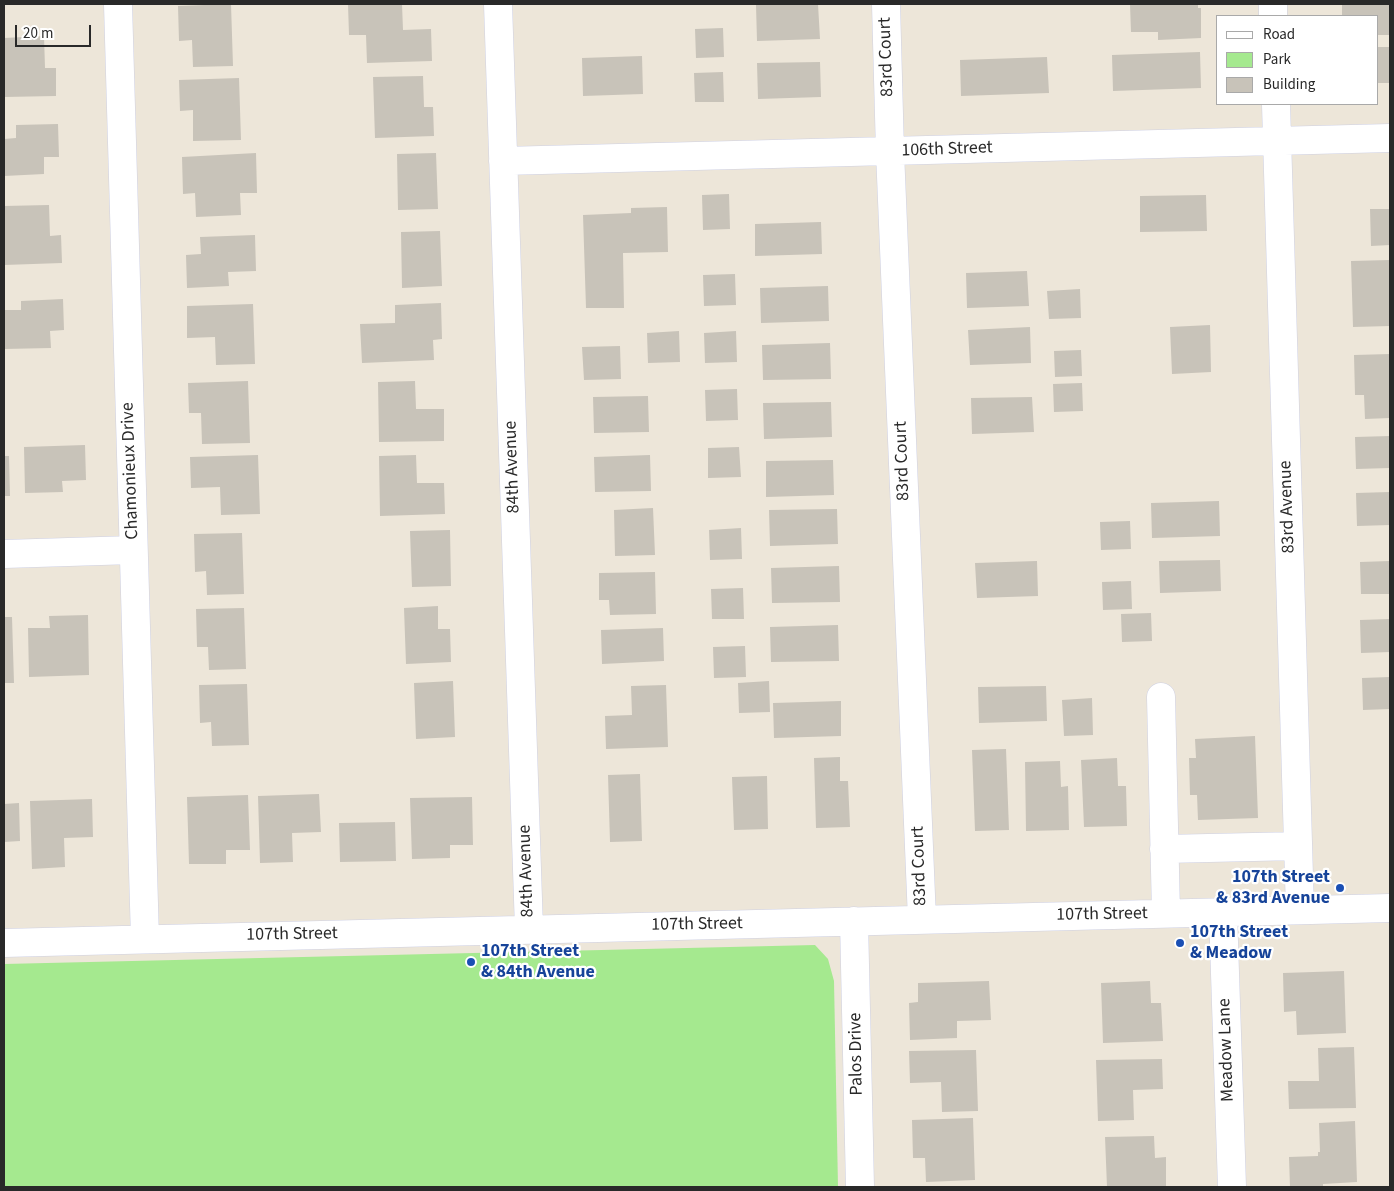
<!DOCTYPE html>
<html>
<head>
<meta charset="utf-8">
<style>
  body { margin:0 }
  #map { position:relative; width:1394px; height:1191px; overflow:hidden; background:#ede6d9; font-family:"Source Sans 3",sans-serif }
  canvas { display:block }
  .frame { position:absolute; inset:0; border:5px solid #292929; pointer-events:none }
  .legend { position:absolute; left:1216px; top:15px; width:162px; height:90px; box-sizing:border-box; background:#fff; border:1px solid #a9a9a9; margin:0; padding:6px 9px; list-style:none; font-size:15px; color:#292929 }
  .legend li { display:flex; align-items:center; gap:10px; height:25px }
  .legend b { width:25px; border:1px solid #a9a9a9 }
  .scale { position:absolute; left:15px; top:25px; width:76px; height:22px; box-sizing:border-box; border:2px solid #292929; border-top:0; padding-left:6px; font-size:15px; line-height:18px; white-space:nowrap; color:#292929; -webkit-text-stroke:4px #fff; paint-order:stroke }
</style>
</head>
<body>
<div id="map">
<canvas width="1394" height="1191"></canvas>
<div class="frame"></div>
<ul class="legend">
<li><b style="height:6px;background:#fff"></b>Road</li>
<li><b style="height:14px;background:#a5e98f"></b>Park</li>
<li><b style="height:14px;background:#c8c3b9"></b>Building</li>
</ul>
<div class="scale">20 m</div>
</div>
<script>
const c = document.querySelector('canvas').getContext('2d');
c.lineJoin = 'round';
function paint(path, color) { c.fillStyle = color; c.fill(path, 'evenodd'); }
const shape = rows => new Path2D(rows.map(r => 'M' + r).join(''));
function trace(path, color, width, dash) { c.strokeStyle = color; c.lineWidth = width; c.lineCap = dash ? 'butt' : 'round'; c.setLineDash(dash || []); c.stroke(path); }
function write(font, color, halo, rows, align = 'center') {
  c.font = font + ' "Source Sans 3",sans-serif'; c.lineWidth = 4.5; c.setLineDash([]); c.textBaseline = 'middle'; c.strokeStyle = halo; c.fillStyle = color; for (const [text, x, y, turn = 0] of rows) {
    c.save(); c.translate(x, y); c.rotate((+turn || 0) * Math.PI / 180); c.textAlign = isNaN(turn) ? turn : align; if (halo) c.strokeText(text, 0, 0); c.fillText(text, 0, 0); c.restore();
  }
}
const green = shape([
  [815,945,828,959,834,981,838,1187,4,1187,4,964]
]);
const building = shape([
  [231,4,233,66,193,67,192,40,179,41,178,6],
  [348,4,402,4,403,30,431,29,432,61,367,63,366,35,349,35],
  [818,4,820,39,757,41,756,5],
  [1130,4,1198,4,1198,8,1201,8,1201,38,1158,40,1158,32,1131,32],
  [1342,4,1390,4,1390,35,1378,35,1378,16,1342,16],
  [723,28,724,57,696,58,695,29],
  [44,36,45,68,56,68,56,96,4,97,4,38],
  [1378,47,1390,47,1390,83,1378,83],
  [1200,52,1201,88,1113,91,1112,55],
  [642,56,643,94,583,96,582,58],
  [1047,57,1049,93,961,96,960,60],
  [820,62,821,97,758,99,757,63],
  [723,72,724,102,695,102,694,73],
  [423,76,424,107,433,107,434,136,375,138,373,77],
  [239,78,241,140,193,141,193,110,180,111,179,80],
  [58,124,59,157,44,157,44,174,4,176,4,139,16,138,16,125],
  [256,153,257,193,240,193,241,215,196,217,195,193,183,194,182,157],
  [436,153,438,209,398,210,397,154],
  [729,194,730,229,703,230,702,195],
  [1206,195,1207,231,1140,232,1140,196],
  [49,205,50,236,61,235,62,263,4,265,4,206],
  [667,207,668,252,623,253,624,308,586,308,583,215,631,213,631,208],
  [1370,209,1390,209,1390,245,1371,246],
  [821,222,822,254,755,256,755,224],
  [440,231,442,286,402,288,401,232],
  [255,235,256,271,228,272,229,286,187,288,186,255,201,254,200,237],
  [1390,260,1390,326,1353,327,1351,261],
  [1027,271,1029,306,967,308,966,273],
  [735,274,736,305,704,306,703,275],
  [828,286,829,321,761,323,760,288],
  [1080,289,1081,318,1049,319,1047,291],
  [63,299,64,330,50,331,51,348,4,349,4,310,21,310,21,301],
  [441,303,442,339,433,340,434,360,362,363,360,324,395,323,395,305],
  [253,304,255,364,216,365,215,337,187,338,187,306],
  [1210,325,1211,372,1172,374,1170,327],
  [1030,327,1031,363,970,365,968,330],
  [679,331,680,362,648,363,647,333],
  [736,331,737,362,705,363,704,333],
  [830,343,831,379,763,380,762,345],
  [620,346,621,379,584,380,582,347],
  [1081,350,1082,376,1055,377,1054,351],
  [1390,354,1390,418,1365,419,1364,395,1355,395,1354,355],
  [248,381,250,443,202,444,201,413,189,413,188,383],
  [415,381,416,409,444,409,444,441,379,442,378,382],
  [1082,383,1083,411,1054,412,1053,384],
  [737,389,738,420,706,421,705,390],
  [648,396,649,432,594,433,593,397],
  [1032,397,1034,432,972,434,971,398],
  [831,402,832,437,764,439,763,403],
  [1390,436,1390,468,1356,469,1355,437],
  [85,445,86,480,62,481,63,492,25,493,24,447],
  [739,447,741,477,708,478,708,448],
  [258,455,260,514,221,515,220,487,191,488,190,457],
  [416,455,417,483,444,483,445,514,380,516,379,456],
  [650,455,651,491,595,492,594,457],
  [4,456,9,456,10,496,4,496],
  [833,460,834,495,766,497,766,461],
  [1390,492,1390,525,1357,526,1356,493],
  [1219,501,1220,536,1152,538,1151,503],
  [653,508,655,555,615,556,614,510],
  [837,509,838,544,770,546,769,510],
  [1130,521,1131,549,1101,550,1100,522],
  [741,528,742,559,710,560,709,530],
  [450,530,451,586,412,587,410,531],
  [242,533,244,594,207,595,206,571,195,572,194,534],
  [1220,560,1221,591,1160,593,1159,561],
  [1037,561,1038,596,977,598,975,563],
  [1390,561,1390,594,1361,594,1360,562],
  [839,566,840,602,772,603,771,568],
  [655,572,656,614,610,615,609,600,599,600,599,573],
  [1131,581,1132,609,1103,610,1102,582],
  [743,588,744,619,712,619,711,589],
  [438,606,438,629,450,629,451,662,406,664,404,608],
  [244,608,246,669,209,670,208,647,197,647,196,609],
  [1151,613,1152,641,1122,642,1121,614],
  [88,615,89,675,29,677,28,628,50,628,49,616],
  [4,617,12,617,14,683,4,683],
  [1390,619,1390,652,1361,653,1360,620],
  [838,625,839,661,771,662,770,627],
  [663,628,664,661,602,664,601,630],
  [745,646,746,677,714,678,713,647],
  [1390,677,1390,709,1363,710,1362,678],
  [453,681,455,737,416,739,414,683],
  [769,681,770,712,739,713,738,683],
  [247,684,249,745,212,746,211,722,200,723,199,685],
  [666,685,668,747,606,749,605,716,632,715,631,686],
  [1046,686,1047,721,979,723,978,687],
  [1092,698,1093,735,1064,736,1062,700],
  [841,701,841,736,774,738,773,703],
  [1255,736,1258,818,1198,820,1197,795,1190,795,1189,758,1196,758,1195,739],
  [1006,749,1009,830,975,831,972,750],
  [840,757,840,781,848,781,850,827,816,828,814,758],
  [1117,758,1118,786,1126,786,1127,826,1084,827,1081,760],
  [1060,761,1061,787,1068,786,1069,830,1026,831,1025,762],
  [640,774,642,841,610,842,608,775],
  [767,776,768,829,734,830,732,777],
  [319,794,321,832,292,833,293,862,260,863,258,796],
  [248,795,250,850,226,850,226,864,189,864,187,797],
  [472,797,473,845,450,845,450,858,412,859,410,798],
  [92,799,93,837,64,838,65,867,32,869,30,801],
  [19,803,20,841,4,842,4,804],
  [395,822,396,861,340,862,339,823],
  [1344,971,1346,1033,1297,1035,1296,1011,1284,1012,1283,973],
  [989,981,991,1020,957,1021,957,1038,910,1040,909,1003,918,1002,918,983],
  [1150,981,1151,1003,1161,1003,1163,1041,1103,1043,1101,983],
  [1354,1047,1356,1108,1289,1109,1288,1081,1319,1081,1318,1048],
  [976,1050,978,1111,942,1112,941,1082,910,1083,909,1051],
  [1162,1059,1163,1089,1133,1090,1134,1120,1098,1121,1096,1060],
  [973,1118,975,1180,926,1182,925,1158,913,1158,912,1120],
  [1355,1121,1357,1182,1323,1184,1323,1187,1290,1187,1289,1157,1318,1156,1318,1152,1320,1152,1319,1123],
  [1154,1136,1155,1158,1166,1157,1166,1187,1107,1187,1105,1137]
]);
const minor = shape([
  [118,4,145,939],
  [498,4,529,929],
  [886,4,890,152,922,919],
  [1273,4,1273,16],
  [1276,104,1300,910],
  [503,161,1390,138],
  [4,554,133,550],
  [1161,697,1166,913],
  [1164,849,1298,846],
  [1223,912,1232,1187],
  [854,921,860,1187],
  [4,943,1390,908]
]);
const markers = [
  [1340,888,5,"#1a4fb4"],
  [1180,943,5,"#1a4fb4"],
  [471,962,5,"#1a4fb4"]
];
const streetNames = [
  ["83rd Court",887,57,-92],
  ["106th Street",947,150,-2],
  ["83rd Court",903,461,-92],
  ["84th Avenue",513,467,-92],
  ["Chamonieux Drive",131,471,-92],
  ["83rd Avenue",1288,507,-92],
  ["83rd Court",920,866,-92],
  ["84th Avenue",527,871,-92],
  ["107th Street",1102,915,-1],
  ["107th Street",697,925,-1],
  ["107th Street",292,935,-1],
  ["Meadow Lane",1227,1050,-92],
  ["Palos Drive",857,1054,-91]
];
const transitNames = [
  ["107th Street",1330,878,"right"],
  ["& 83rd Avenue",1330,899,"right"],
  ["107th Street",1190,933],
  ["& Meadow",1190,954],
  ["107th Street",481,952],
  ["& 84th Avenue",481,973]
];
paint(green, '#a5e98f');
paint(building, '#c8c3b9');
trace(minor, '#ced0e3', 29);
trace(minor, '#fff', 28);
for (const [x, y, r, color] of markers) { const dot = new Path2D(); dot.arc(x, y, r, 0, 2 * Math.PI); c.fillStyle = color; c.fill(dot); trace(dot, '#fff', 2); }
write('18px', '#292929', '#fff', streetNames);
write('bold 18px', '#164399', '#fff', transitNames, 'left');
</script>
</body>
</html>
